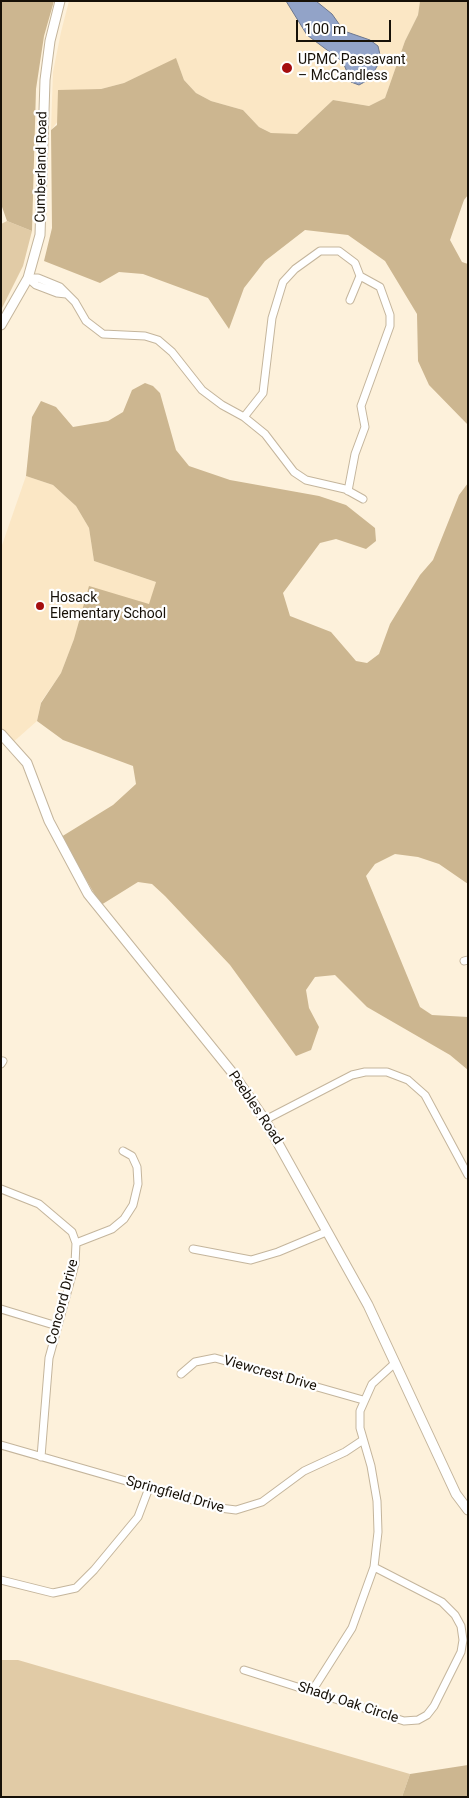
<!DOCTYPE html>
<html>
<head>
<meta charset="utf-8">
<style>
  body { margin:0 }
  #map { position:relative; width:469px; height:1798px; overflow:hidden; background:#fdf1db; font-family:Roboto,sans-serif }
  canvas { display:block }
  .frame { position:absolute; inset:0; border:2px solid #161007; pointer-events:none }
  .scale { position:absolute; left:296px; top:20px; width:95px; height:22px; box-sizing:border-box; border:2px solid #161007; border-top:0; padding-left:6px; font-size:15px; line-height:18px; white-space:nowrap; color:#161007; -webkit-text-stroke:4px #fff; paint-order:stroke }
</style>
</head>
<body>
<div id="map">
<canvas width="469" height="1798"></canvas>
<div class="frame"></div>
<div class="scale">100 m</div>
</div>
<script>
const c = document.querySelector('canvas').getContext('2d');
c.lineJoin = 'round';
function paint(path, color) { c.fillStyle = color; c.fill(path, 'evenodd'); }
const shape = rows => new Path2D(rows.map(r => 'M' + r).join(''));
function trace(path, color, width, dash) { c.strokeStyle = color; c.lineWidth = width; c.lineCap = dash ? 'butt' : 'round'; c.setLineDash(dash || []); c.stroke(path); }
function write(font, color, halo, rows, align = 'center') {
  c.font = font + ' Roboto,sans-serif'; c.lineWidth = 4.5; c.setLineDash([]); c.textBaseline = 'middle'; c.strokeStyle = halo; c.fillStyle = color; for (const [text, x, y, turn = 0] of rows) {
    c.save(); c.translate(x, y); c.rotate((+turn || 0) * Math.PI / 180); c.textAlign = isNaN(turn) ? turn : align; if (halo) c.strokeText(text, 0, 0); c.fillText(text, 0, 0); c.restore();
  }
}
const built = shape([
  [69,1,420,1,418,15,405,41,385,98,369,106,333,100,297,134,284,135,271,133,259,127,243,110,211,101,196,93,184,80,176,59,124,83,101,89,82,90,51,130,53,72,61,32],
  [26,476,53,485,76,506,89,528,94,561,156,582,150,604,74,639,61,673,41,702,37,721,11,744,1,734,1,548]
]);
const green = shape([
  [7,221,32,231,23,266,1,310,1,224],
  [1,1660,18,1660,410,1774,402,1797,1,1797]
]);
const forest = shape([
  [1,1,54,1,44,36,36,89,32,231,7,221,1,204],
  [420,1,468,1,468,195,464,200,450,240,462,262,468,264,468,425,429,385,418,361,417,314,385,261,348,235,305,230,265,261,244,288,229,329,208,298,143,274,119,272,100,283,44,261,52,228,51,130,57,125,58,90,101,89,124,83,176,58,184,80,196,93,211,101,243,110,259,127,271,133,297,134,333,100,369,106,385,98,405,41,418,15],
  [145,383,153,386,160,393,176,450,189,466,230,480,319,496,346,505,375,528,376,541,366,549,336,539,320,543,283,593,290,616,331,632,356,661,367,663,379,654,390,624,420,575,433,560,459,495,468,483,468,884,439,864,418,857,395,854,375,864,366,876,420,1007,432,1015,468,1017,468,1070,450,1055,367,1007,335,975,315,977,306,990,309,1008,319,1027,311,1050,296,1056,230,965,165,896,152,884,138,882,101,905,61,837,113,805,136,784,133,766,63,740,37,721,41,703,61,673,74,639,89,586,149,604,156,582,94,561,89,528,76,506,53,485,26,476,32,417,41,401,56,407,73,427,108,421,123,412,132,390],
  [468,1765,468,1797,402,1797,410,1774]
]);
const water = shape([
  [286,1,316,1,332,14,344,31,370,40,378,46,381,59,370,79,359,85,351,82,343,62,307,35,286,1]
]);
const minor = shape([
  [28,278,38,278,60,287,75,302,86,321,103,334,145,336,158,340,172,352,202,390,222,405,244,417,265,434,294,472,306,480,345,489,363,499],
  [28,278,36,285,57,293,66,294],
  [244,417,263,393,272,318,283,282,295,269,320,251,339,251,355,263,360,276,350,300],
  [348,491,355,454,365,427,361,406,390,326,390,315,380,287,360,276],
  [464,961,468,960],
  [1,1064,3,1061],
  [265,1120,352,1075,365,1072,387,1072,408,1080,425,1095,468,1175],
  [1,1189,39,1204,72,1232,76,1243,75,1264,49,1358,41,1457],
  [76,1243,112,1229,124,1219,133,1205,138,1184,137,1167,132,1156,123,1151],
  [193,1249,251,1260,278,1252,326,1232],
  [1,1309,57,1326],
  [181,1374,195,1362,215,1358,363,1400],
  [1,1445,220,1508,236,1510,262,1502,304,1471,345,1452,363,1440],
  [1,1580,53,1593,76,1588,94,1570,138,1517,149,1488],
  [244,1670,404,1721,418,1720,427,1715,434,1706,461,1652,463,1640,461,1626,455,1615,442,1602,374,1567],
  [312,1691,352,1628,374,1567,378,1532,377,1501,371,1466,360,1428,360,1411,372,1384,395,1363]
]);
const tertiary = shape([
  [1,325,28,278,40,235,45,80,50,41,60,1],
  [1,734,27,763,49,821,88,894,235,1076,265,1120,368,1305,456,1494,468,1510]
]);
const markers = [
  [287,68,6,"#a50e0f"],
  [40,606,5,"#a50e0f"]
];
const poiNames = [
  ["UPMC Passavant",298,60],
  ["– McCandless",298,76],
  ["Hosack",50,598],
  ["Elementary School",50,614]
];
const streetNames = [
  ["Cumberland Road",42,167,-89],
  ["Peebles Road",255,1108,56],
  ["Concord Drive",63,1302,-75],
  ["Viewcrest Drive",270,1374,16],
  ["Springfield Drive",175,1495,16],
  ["Shady Oak Circle",348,1703,18]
];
paint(built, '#fbe7c5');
paint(green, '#e1cba6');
paint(forest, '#ccb690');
paint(water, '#92a3c8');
trace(water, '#6d778e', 1);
trace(minor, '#c4b59c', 9);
trace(tertiary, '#c4b59c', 11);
trace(minor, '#fff', 7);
trace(tertiary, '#fff', 9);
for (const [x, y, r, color] of markers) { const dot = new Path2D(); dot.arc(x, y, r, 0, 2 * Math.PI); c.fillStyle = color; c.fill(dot); trace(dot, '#fff', 2); }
write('14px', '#161007', '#fff', poiNames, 'left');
write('14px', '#161007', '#fff', streetNames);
</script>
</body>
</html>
